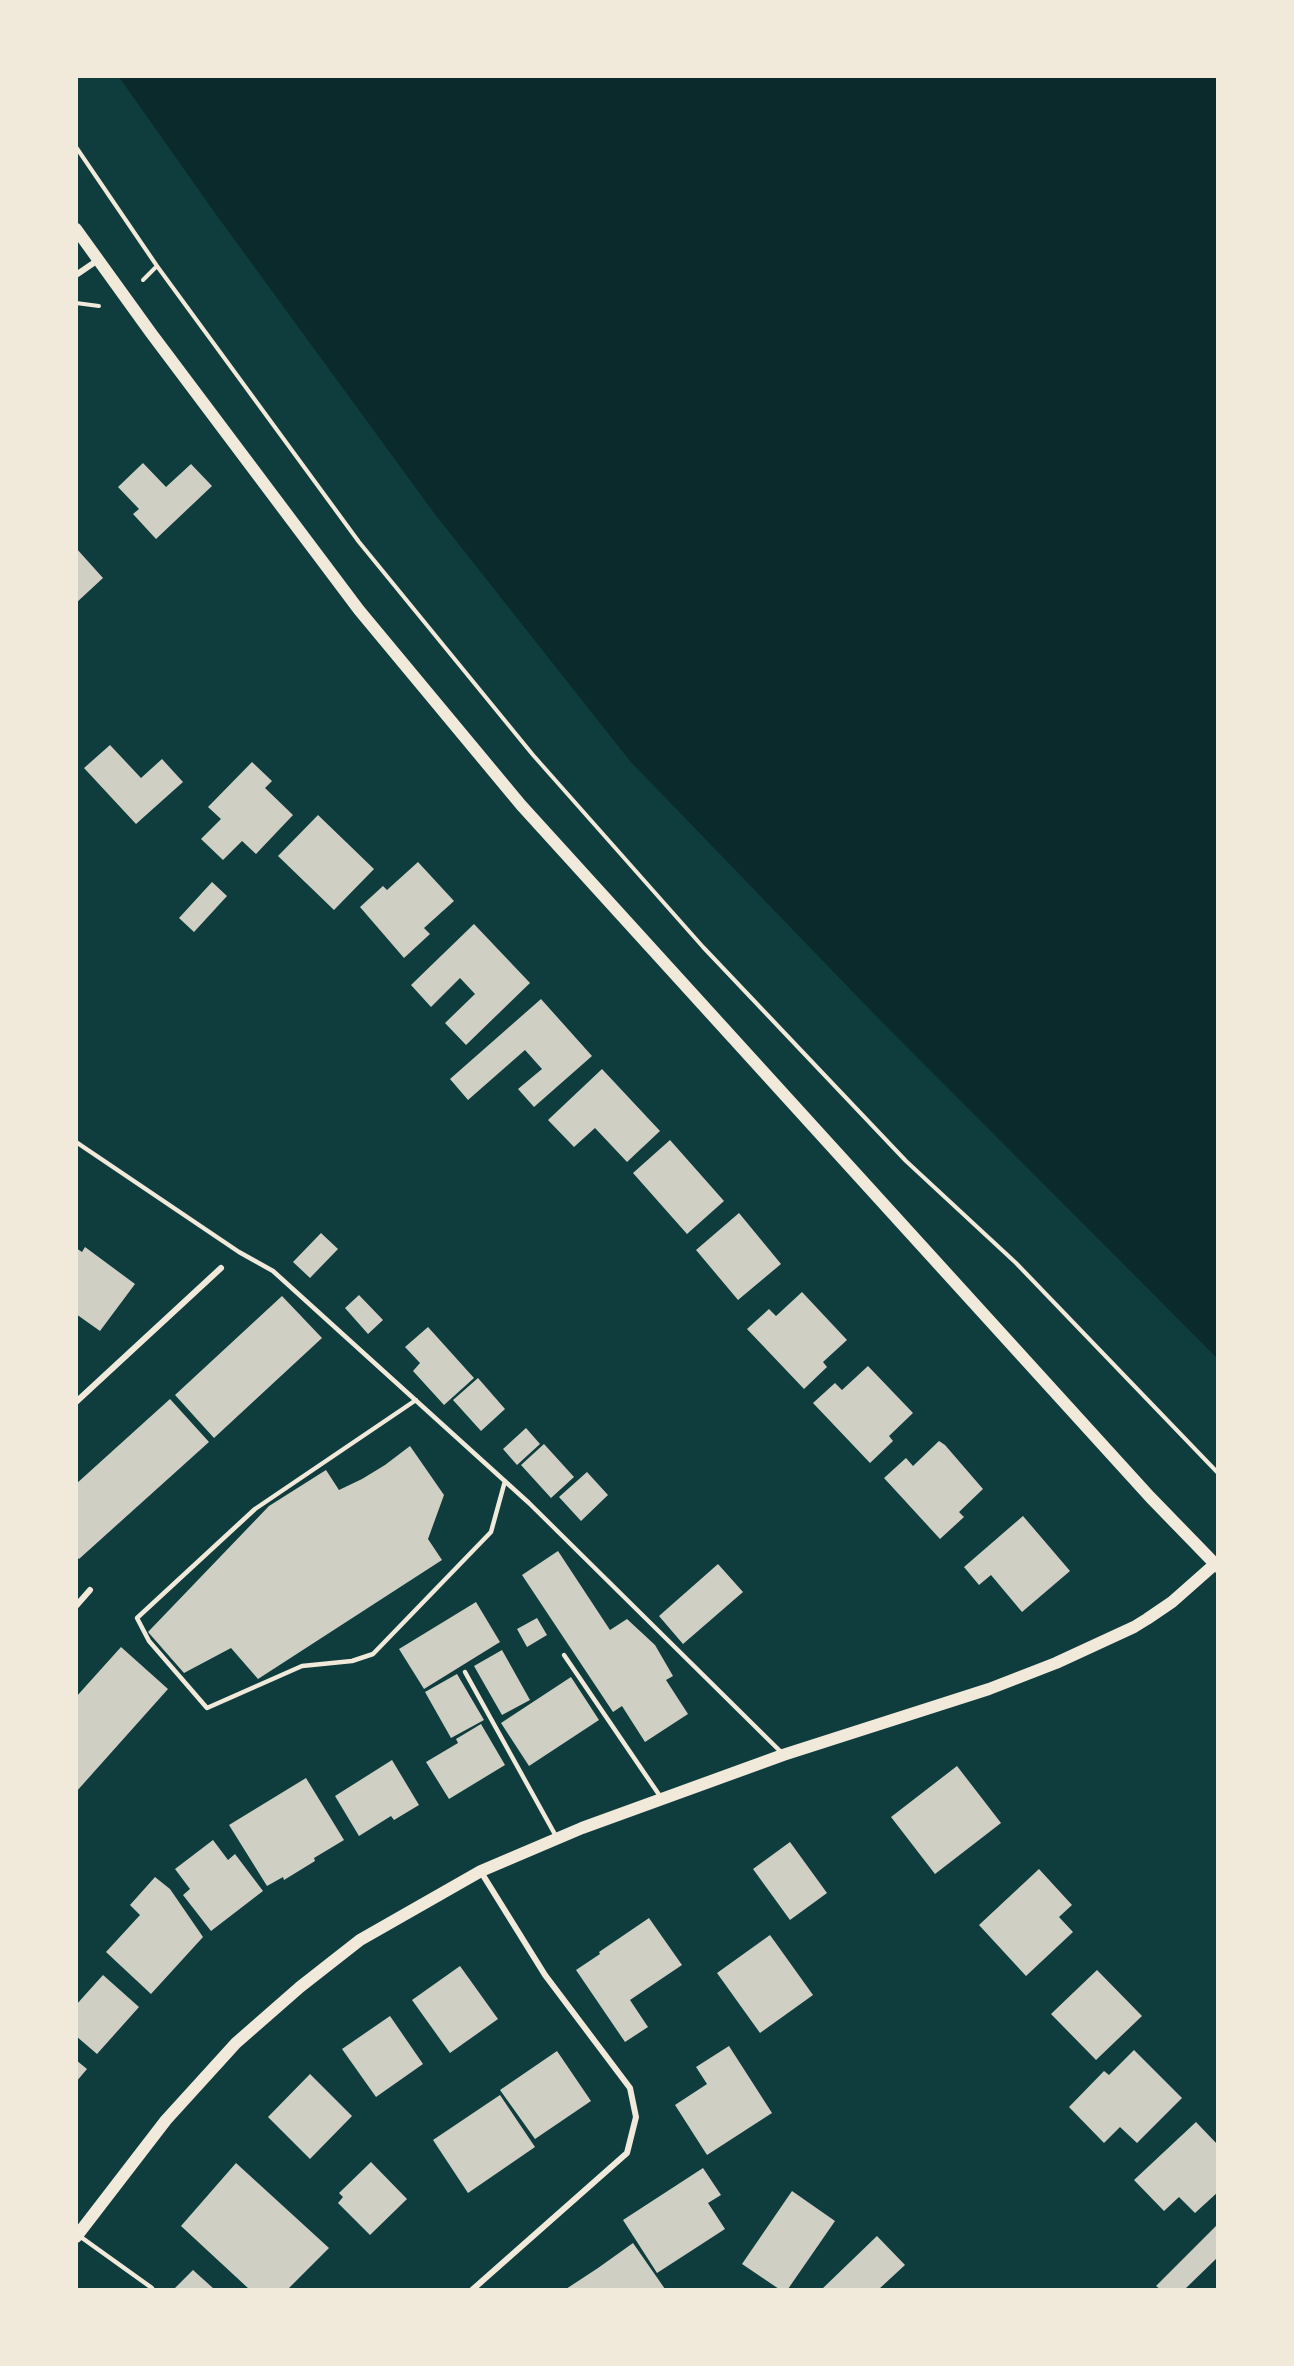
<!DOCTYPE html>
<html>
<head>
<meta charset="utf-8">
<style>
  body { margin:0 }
  #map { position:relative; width:1294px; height:2366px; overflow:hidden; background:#0f3d3e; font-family:Figtree,sans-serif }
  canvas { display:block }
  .frame { position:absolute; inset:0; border:78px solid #f1e9da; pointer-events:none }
</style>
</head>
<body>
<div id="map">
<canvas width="1294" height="2366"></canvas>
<div class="frame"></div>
</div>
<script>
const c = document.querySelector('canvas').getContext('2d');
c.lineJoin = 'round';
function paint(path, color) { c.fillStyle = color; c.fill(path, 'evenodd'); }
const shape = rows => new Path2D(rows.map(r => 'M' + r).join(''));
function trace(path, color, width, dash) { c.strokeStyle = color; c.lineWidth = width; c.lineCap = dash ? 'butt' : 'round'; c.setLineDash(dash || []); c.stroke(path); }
const water = shape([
  [119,77,1217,77,1217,1358,878,1018,630,761,434,513,215,213]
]);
const building = shape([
  [143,463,166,487,191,464,212,486,156,539,133,514,139,509,118,487],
  [76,548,103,578,76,603],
  [110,745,141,778,162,759,183,782,136,824,84,768],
  [252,762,272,781,265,788,293,815,256,854,242,841,223,860,201,839,221,819,208,807],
  [318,815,374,869,334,910,278,856],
  [418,862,454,901,424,928,430,934,404,958,360,907,383,886,387,890],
  [212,882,227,896,194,932,179,918],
  [474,924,530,983,466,1045,445,1023,475,994,460,978,431,1007,411,985],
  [541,999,592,1056,534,1107,518,1089,542,1069,525,1050,468,1100,450,1079],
  [602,1069,660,1131,627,1162,595,1128,574,1147,548,1120],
  [670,1140,724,1201,687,1234,633,1173],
  [739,1213,781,1264,738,1300,696,1250],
  [321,1233,338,1249,310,1278,293,1262],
  [85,1247,135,1284,100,1331,76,1314,76,1248,82,1252],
  [802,1292,847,1340,823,1362,827,1367,804,1389,747,1329,769,1309,776,1316],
  [359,1295,383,1320,368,1334,345,1308],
  [282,1296,322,1338,214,1438,175,1395],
  [428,1327,474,1378,444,1405,413,1371,420,1363,405,1347],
  [868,1366,913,1413,889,1436,893,1441,870,1463,813,1403,835,1383,842,1390],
  [478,1378,505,1409,481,1431,453,1400],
  [170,1399,209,1442,79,1559,76,1556,76,1484],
  [526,1428,540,1444,517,1465,503,1449],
  [939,1441,945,1445,983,1489,959,1512,964,1517,940,1539,884,1478,906,1458,913,1466],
  [544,1444,574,1477,551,1498,521,1465],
  [410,1446,444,1495,428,1539,442,1560,258,1679,231,1648,184,1673,148,1632,269,1506,326,1470,339,1490,362,1479,385,1465],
  [587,1472,608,1495,581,1521,559,1497],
  [1023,1516,1070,1571,1022,1612,991,1575,979,1585,964,1567],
  [558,1551,610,1630,627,1619,655,1645,673,1676,666,1680,688,1714,645,1742,622,1706,613,1712,522,1575],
  [718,1564,743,1592,683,1644,659,1616],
  [476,1602,500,1642,424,1689,399,1649],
  [537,1618,547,1635,527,1647,517,1629],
  [121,1647,168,1689,76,1792,76,1697],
  [502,1650,530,1700,502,1715,474,1666],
  [457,1674,484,1720,451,1738,425,1692],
  [571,1677,599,1720,529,1766,501,1723],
  [481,1724,505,1765,449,1799,426,1762,458,1743,456,1739],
  [392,1760,419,1805,394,1820,391,1816,359,1836,335,1796],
  [957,1766,1001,1823,935,1874,891,1817],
  [306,1778,344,1840,314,1858,315,1861,284,1880,283,1877,267,1886,229,1825],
  [213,1840,228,1860,235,1854,263,1891,211,1931,183,1895,190,1889,175,1869],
  [790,1842,827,1893,790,1920,753,1869],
  [1039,1869,1072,1905,1059,1917,1073,1932,1026,1976,979,1925],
  [155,1877,170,1889,203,1937,151,1994,106,1952,140,1915,130,1905],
  [649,1918,682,1965,630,2000,648,2027,625,2042,576,1970,600,1954,599,1952],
  [770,1935,813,1995,760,2033,717,1973],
  [460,1966,498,2019,450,2053,412,2000],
  [1097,1970,1142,2016,1096,2060,1051,2014],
  [103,1975,139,2007,97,2054,76,2036,76,2005],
  [390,2016,423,2064,376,2097,342,2049],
  [729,2046,772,2113,707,2155,675,2105,707,2084,696,2067],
  [1134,2050,1182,2098,1137,2143,1120,2127,1104,2143,1069,2107,1104,2071,1109,2075],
  [557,2051,591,2101,535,2139,500,2090],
  [76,2060,87,2069,76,2082],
  [310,2074,352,2116,310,2159,268,2117],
  [500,2095,535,2147,468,2193,433,2140],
  [1196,2122,1218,2145,1218,2192,1195,2213,1179,2197,1164,2211,1134,2180],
  [371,2162,407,2199,370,2235,338,2203,343,2197,339,2193],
  [236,2163,329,2248,288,2289,249,2289,181,2226],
  [703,2168,721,2195,708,2203,725,2229,657,2273,623,2220],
  [792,2191,835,2221,788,2289,779,2289,742,2264],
  [1218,2224,1218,2257,1185,2289,1160,2289,1156,2286],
  [877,2236,905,2265,879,2289,822,2289],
  [633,2243,665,2289,566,2289,598,2268],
  [193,2270,214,2289,174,2289]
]);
const path = shape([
  [76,147,157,266,359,542,533,755,703,947,906,1161,1016,1263,1218,1473],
  [143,280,157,266],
  [76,303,99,306]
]);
const service = shape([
  [76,1142,239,1252,273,1271,529,1503,782,1753],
  [416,1400,255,1509,137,1618,149,1641,207,1708,302,1666,352,1661,373,1654,491,1532,505,1481],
  [564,1655,662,1799],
  [465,1672,557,1838],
  [78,2235,152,2288]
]);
const minor = shape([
  [76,275,98,260],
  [76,1402,221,1268],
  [76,1606,90,1590],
  [472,2290,627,2153,636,2117,630,2088,545,1975,481,1872]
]);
const secondary = shape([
  [76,229,151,333,359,610,521,805,1150,1497,1218,1567],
  [76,2237,166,2120,236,2043,300,1987,360,1940,481,1871,582,1828,783,1755,989,1689,1056,1663,1134,1627,1147,1619,1172,1602,1215,1564]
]);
paint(water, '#0a2a2b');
paint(building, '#cfcfc3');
trace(path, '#f1e9da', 4);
trace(service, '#f1e9da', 4.5);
trace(minor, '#f1e9da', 6);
trace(secondary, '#f1e9da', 12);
</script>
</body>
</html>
